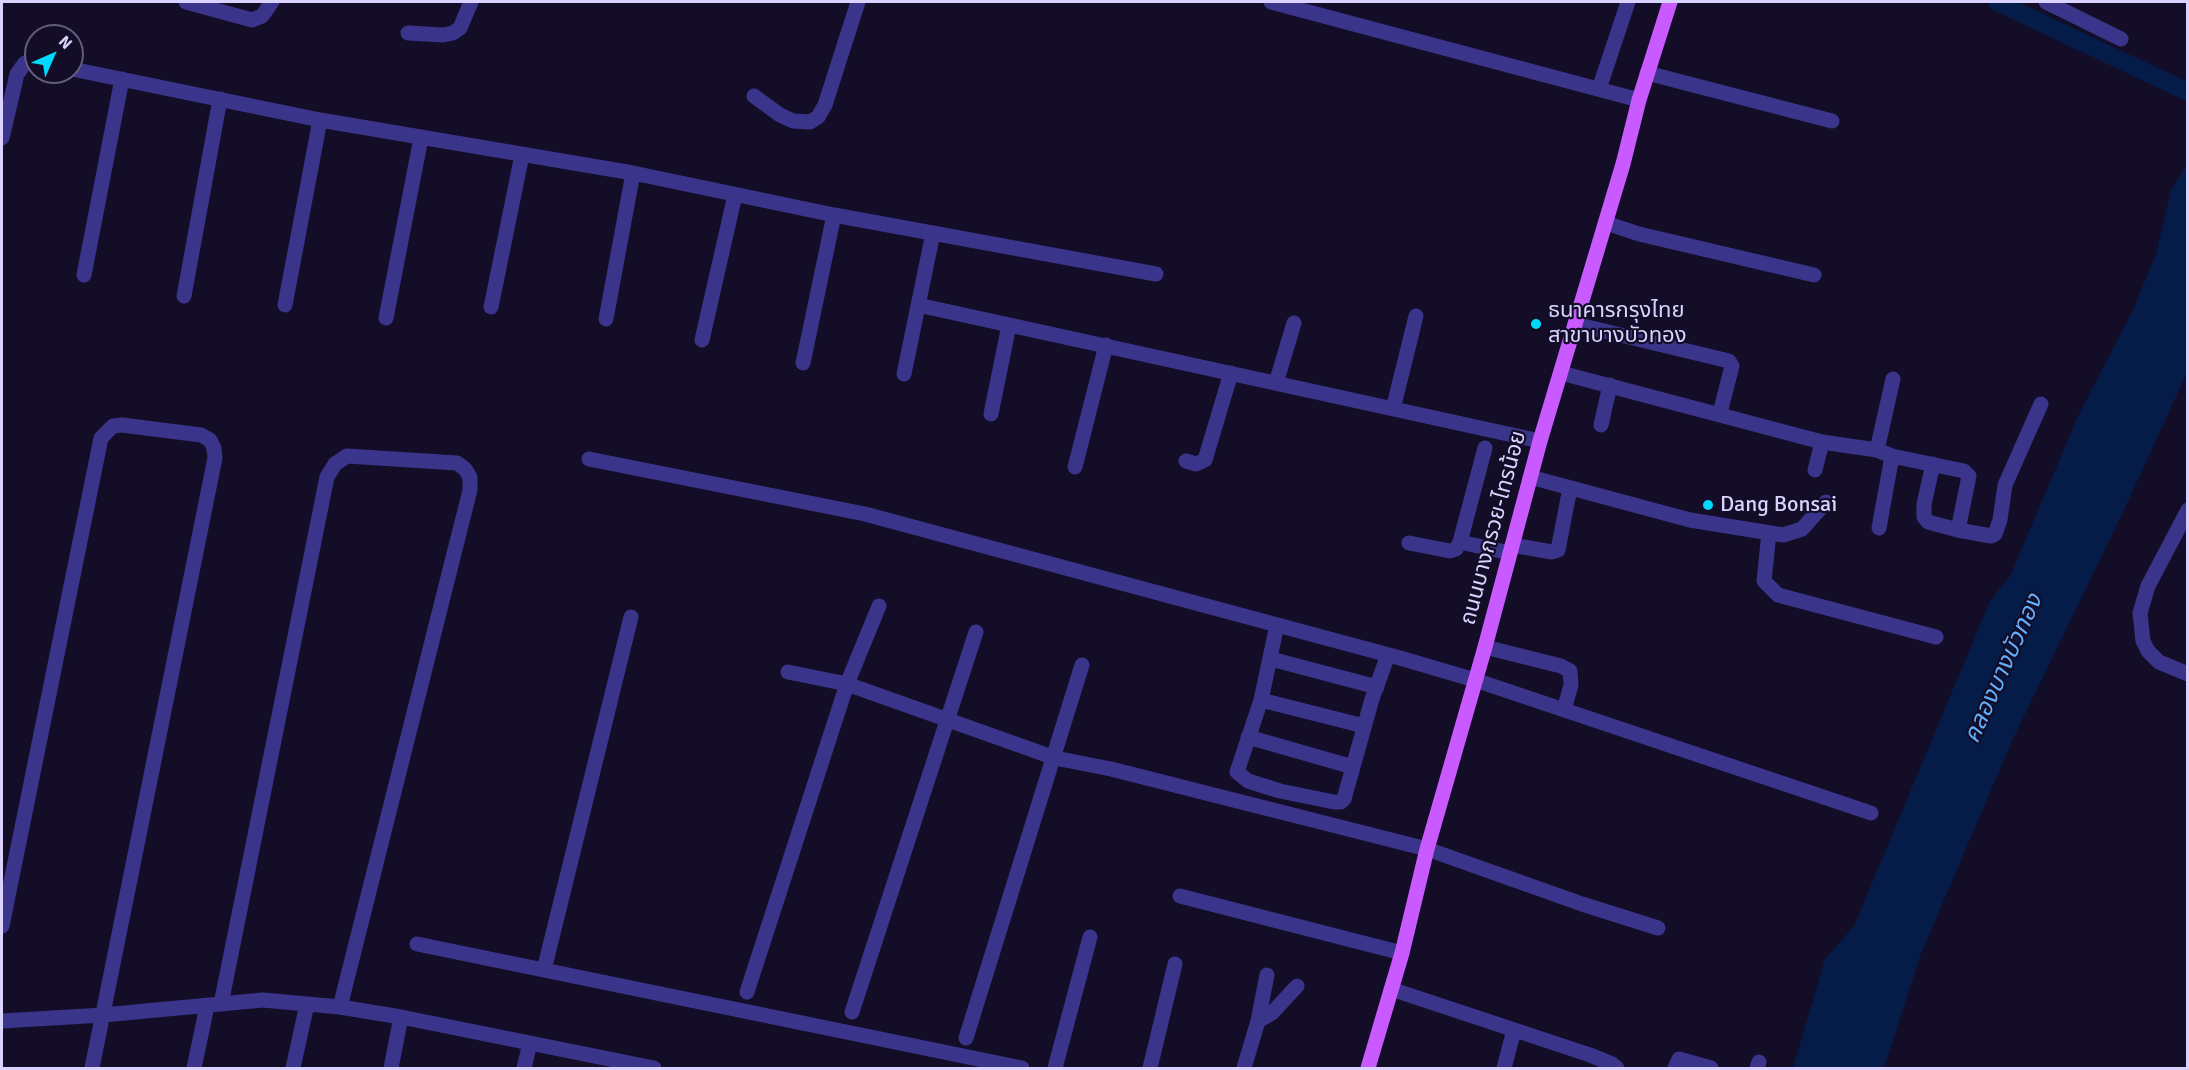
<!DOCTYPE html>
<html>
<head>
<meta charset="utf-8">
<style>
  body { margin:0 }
  #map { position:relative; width:2189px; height:1070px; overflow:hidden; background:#130d27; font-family:Signika,sans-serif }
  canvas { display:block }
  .frame { position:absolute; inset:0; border:3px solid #dad3ff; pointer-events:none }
  .north { position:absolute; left:24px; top:24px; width:60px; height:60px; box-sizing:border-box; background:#130d27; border:2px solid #635c7d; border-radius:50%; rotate:45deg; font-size:16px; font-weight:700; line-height:24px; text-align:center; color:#dad3ff }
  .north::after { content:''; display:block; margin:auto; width:21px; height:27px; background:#00d9fe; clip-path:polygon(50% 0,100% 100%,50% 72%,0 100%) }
</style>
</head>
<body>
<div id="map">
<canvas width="2189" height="1070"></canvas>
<div class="frame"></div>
<div class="north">N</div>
</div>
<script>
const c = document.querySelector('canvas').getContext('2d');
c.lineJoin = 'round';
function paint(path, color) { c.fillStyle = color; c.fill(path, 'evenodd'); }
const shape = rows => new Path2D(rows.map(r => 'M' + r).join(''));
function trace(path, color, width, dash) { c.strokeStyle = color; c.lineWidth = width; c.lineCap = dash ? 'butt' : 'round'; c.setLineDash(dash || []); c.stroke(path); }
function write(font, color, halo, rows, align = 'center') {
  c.font = font + ' Signika,"Noto Sans Thai",sans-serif'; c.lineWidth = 4.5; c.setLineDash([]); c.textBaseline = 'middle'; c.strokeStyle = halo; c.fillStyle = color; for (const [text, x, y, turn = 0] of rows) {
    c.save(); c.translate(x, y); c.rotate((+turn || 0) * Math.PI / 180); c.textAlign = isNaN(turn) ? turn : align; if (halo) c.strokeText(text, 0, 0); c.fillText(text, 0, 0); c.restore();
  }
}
const water = shape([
  [2187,164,2187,373,2124,510,2012,741,1921,954,1884,1068,1793,1068,1825,959,1854,926,1990,601,2011,574,2078,416,2133,310,2156,254,2171,190]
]);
const canal = shape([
  [1997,2,2188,92]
]);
const minor = shape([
  [186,2,252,20,262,16,272,2],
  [1271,2,1639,100],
  [2046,2,2121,39],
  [408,33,443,35,453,33,460,28,471,2],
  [72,69,320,120,633,173,834,215,1156,274],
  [1647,73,1832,121],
  [1599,89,1628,2],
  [754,96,780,115,793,121,810,122,818,117,825,105,858,2],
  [2,138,17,74,25,63,36,62],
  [1606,223,1639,234,1814,275],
  [84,275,122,79],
  [184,296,220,99],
  [285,305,320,120],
  [918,305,1540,441],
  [491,307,522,155],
  [386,318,421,138],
  [606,319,633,173],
  [1575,324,1729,361,1732,366,1720,413],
  [702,340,735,195],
  [803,363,834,215],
  [1561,373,1822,442,1877,450,1892,456,1964,471,1969,476,1958,530,1991,536,1995,534,2000,520,2005,485,2041,404],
  [904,374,933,233],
  [1276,383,1294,323],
  [1393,409,1416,316],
  [991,414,1009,325],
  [1601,425,1610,385],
  [1877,450,1893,379],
  [589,459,865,514,1400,658,1475,680,1871,813],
  [1186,461,1196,464,1205,460,1231,373],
  [1933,464,1924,504,1924,517,1928,522,1958,530],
  [1075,467,1106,345],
  [1815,470,1822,442],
  [1530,477,1690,520,1783,535,1802,529,1826,502],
  [2188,510,2148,586,2140,613,2143,641,2148,651,2159,662,2188,674],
  [1879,528,1892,456],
  [1769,533,1764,581,1778,595,1936,637],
  [1460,542,1485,448],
  [1409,543,1450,551,1456,549,1460,542,1510,553],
  [1512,545,1552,552,1558,550,1570,488],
  [1277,625,1261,700,1237,772,1248,781,1280,791,1334,802,1341,802,1344,799,1372,699,1388,655],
  [1485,647,1561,666,1570,671,1571,685,1564,710],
  [1271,659,1377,687],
  [788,672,847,684,1055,758,1111,769,1427,849,1582,904,1658,928],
  [1261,700,1364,726],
  [1248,737,1353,767],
  [1180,896,1402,953],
  [2,926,101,438,113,426,122,425,201,435,210,440,214,448,215,458,92,1068],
  [417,944,1022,1068],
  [544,970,631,617],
  [1391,989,1590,1055,1612,1064,1617,1068],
  [747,992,847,684,879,606],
  [221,1004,327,477,335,464,347,456,457,463,465,469,470,477,470,490,340,1007],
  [852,1012,976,632],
  [2,1021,103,1015,263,1000,340,1007,401,1017,654,1068],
  [1258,1021,1267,975],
  [966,1038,1082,665],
  [194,1068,207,1006],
  [293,1068,307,1004],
  [391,1068,401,1017],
  [524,1068,530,1043],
  [1055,1068,1090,937],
  [1150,1068,1175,964],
  [1244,1068,1258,1021,1272,1013,1297,986],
  [1504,1068,1514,1030],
  [1675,1068,1679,1059,1711,1068],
  [1757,1068,1759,1062]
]);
const major = shape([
  [1368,1068,1402,953,1427,849,1485,647,1540,441,1623,164,1639,100,1670,2]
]);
const markers = [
  [1536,324,6,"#00d9fe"],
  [1708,505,6,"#00d9fe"]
];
const poiNames = [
  ["ธนาคารกรุงไทย",1548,311],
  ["สาขาบางบัวทอง",1548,336],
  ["Dang Bonsai",1720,505]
];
const streetNames = [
  ["ถนนบางกรวย-ไทรน้อย",1494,528,-75]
];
const waterNames = [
  ["คลองบางบัวทอง",2004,669,-66]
];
paint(water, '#051b48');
trace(canal, '#051b48', 18);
trace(minor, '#3b348b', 15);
trace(major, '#c95aff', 15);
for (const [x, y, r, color] of markers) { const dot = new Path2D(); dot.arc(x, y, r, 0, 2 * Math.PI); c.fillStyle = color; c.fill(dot); trace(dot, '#130d27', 2); }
write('22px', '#dad3ff', '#130d27', poiNames, 'left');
write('22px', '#dad3ff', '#130d27', streetNames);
write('italic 24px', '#61afff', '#130d27', waterNames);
</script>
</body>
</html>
